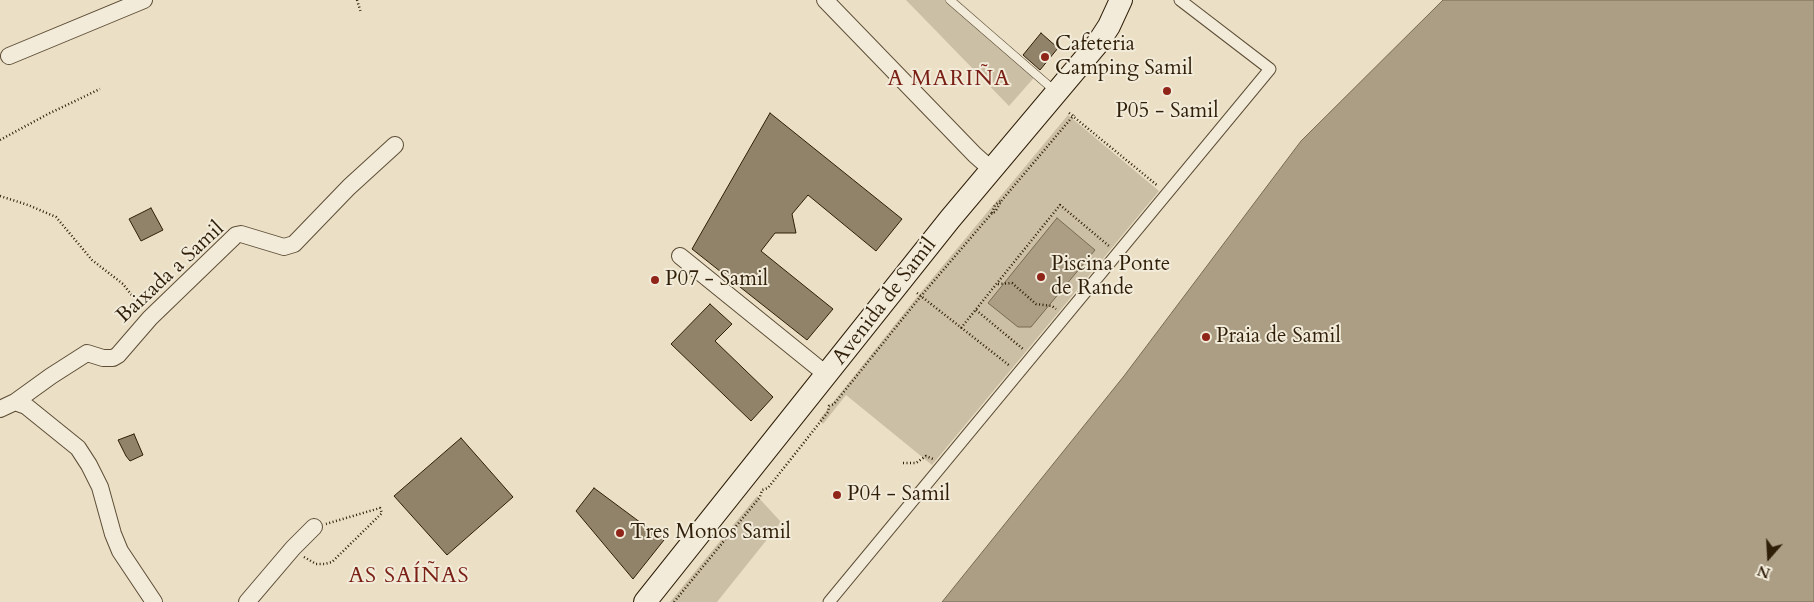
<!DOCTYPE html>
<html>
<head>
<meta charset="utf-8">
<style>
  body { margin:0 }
  #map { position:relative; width:1814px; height:602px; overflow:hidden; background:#ebe0c5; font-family:Cardo,serif }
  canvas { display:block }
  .north { position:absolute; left:1744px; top:532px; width:50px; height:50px; -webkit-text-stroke:4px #f2ebd9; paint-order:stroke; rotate:199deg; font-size:14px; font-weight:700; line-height:20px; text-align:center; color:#2f1e08 }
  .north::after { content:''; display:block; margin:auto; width:18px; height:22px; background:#2f1e08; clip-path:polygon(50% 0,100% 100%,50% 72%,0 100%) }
</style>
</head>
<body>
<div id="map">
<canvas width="1814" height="602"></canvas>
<div class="north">N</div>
</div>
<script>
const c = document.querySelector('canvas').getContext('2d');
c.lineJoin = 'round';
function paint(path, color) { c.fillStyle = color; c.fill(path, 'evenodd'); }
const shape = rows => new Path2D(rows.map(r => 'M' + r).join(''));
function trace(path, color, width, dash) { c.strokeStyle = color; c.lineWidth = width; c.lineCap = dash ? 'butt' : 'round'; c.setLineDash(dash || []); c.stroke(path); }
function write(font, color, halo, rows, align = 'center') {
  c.font = font + ' Cardo,serif'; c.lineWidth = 4; c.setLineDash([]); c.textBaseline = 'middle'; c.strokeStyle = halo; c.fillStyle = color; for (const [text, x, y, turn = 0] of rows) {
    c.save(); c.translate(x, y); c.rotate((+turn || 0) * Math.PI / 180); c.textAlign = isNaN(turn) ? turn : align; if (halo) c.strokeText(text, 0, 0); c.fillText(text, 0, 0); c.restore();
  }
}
const green = shape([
  [906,0,958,0,1039,72,1009,106],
  [1068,115,1159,191,932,465,846,395,823,424,819,420,916,298],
  [757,496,781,522,717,602,670,602]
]);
const water = shape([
  [1443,0,1814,0,1814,602,942,602,1124,376,1301,141,1443,0],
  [1057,218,1095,250,1031,327,1018,327,988,303,1057,218]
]);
const building = shape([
  [1041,33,1058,48,1040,70,1023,55,1041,33],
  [770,113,902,219,876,251,808,195,792,214,796,233,775,233,761,251,833,309,807,340,692,249,770,113],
  [151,208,163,230,141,241,129,219,151,208],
  [710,304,732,324,715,341,773,397,751,421,671,344,710,304],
  [134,434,143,455,130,461,126,456,118,440,134,434],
  [461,438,513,497,447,555,394,496,461,438],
  [594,488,664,540,633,579,576,511,594,488]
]);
const path = shape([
  [357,0,361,13],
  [1069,113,1158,186],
  [0,140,48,114,100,89],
  [0,196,28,205,56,217,92,260,123,284,141,307],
  [992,213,995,205,1002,200],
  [998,284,1012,283,1036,304,1052,306,1056,309],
  [917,293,1010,366],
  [976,310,1023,349],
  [961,328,1060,205,1109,246],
  [903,463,916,463,926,456,933,459],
  [304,557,316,564,325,564,332,562,382,513,380,508,326,524],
  [674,602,760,497,762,490,768,488,828,412,829,406,834,404,921,296,992,213,995,212,1002,200,1074,115]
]);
const service = shape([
  [950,0,1055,91]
]);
const pedestrian = shape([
  [829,602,1270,69,1180,0]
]);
const minor = shape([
  [825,0,975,155,992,170],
  [9,56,144,0],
  [680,256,827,375],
  [15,402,51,376,87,353,103,358,113,358,118,355,150,318,236,235,241,234,284,247,294,244,349,187,395,145],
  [0,409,15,402,26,406,78,448,89,465,100,487,113,534,120,551,154,602],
  [247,602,293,548,314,527]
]);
const secondary = shape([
  [645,602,950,219,1098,43,1109,26,1121,0]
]);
const markers = [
  [1045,57,5,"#8f2418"],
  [1167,91,5,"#8f2418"],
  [1041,277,5,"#8f2418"],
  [655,280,5,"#8f2418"],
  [1206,337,5,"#8f2418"],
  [837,495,5,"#8f2418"],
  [620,533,5,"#8f2418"]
];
const poiNames = [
  ["Cafeteria",1055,45],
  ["Camping Samil",1055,69],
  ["P05 - Samil",1167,112,"center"],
  ["Piscina Ponte",1051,265],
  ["de Rande",1051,289],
  ["P07 - Samil",665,280],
  ["Praia de Samil",1216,337],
  ["P04 - Samil",847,495],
  ["Tres Monos Samil",630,533]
];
const streetNames = [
  ["Baixada a Samil",171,273,-43],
  ["Avenida de Samil",885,302,-52]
];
const neighbourhoodNames = [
  ["A MARIÑA",949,80],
  ["AS SAÍÑAS",409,577]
];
paint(green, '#cbbfa5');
paint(water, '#ab9e85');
trace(water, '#796b53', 1);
paint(building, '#91836a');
trace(building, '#2f1e08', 1);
trace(service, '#5e4e37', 9);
trace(pedestrian, '#5e4e37', 13);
trace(minor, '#5e4e37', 18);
trace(secondary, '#2f1e08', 24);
trace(path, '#2f1e08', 2.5, [1, 2.5]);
trace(service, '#f2ebd9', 8);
trace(pedestrian, '#f2ebd9', 11);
trace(minor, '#f2ebd9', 16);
trace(secondary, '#f2ebd9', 22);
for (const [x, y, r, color] of markers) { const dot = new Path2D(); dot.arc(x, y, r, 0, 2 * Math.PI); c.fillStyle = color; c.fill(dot); trace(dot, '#f2ebd9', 2); }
write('21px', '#2f1e08', '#f2ebd9', poiNames, 'left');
write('21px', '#2f1e08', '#f2ebd9', streetNames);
c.letterSpacing = '1px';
write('22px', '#7a1f14', '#f2ebd9', neighbourhoodNames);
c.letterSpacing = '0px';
</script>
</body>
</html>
